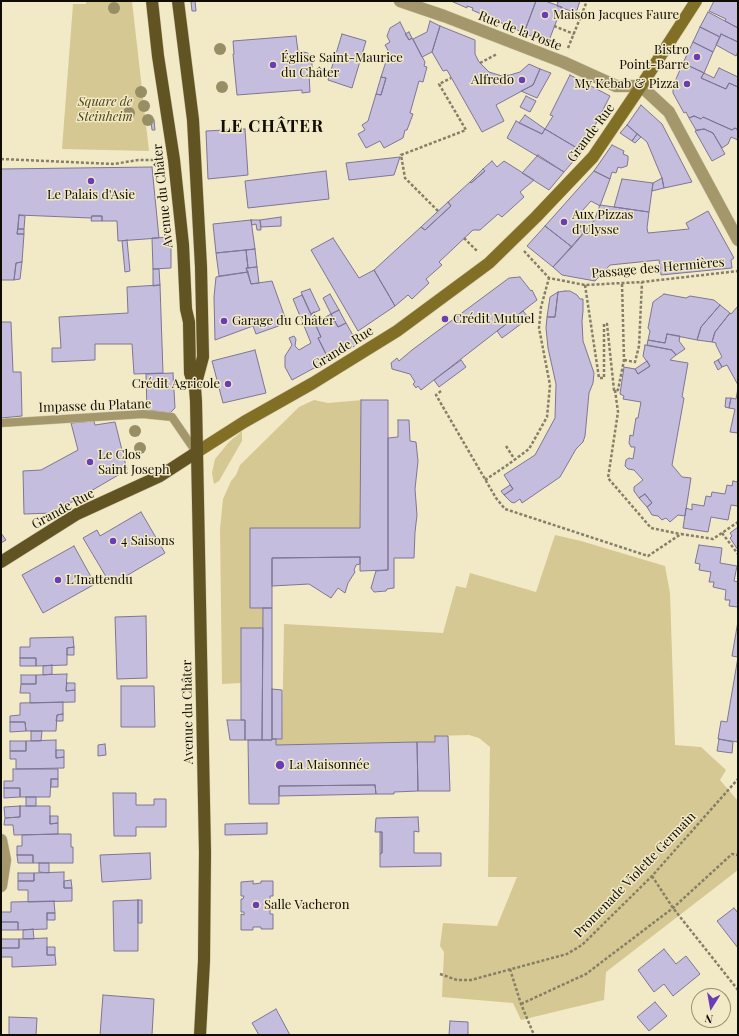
<!DOCTYPE html>
<html>
<head>
<meta charset="utf-8">
<style>
  body { margin:0 }
  #map { position:relative; width:739px; height:1036px; overflow:hidden; background:#f2e9c7; font-family:"Playfair Display",serif }
  canvas { display:block }
  .frame { position:absolute; inset:0; border:2px solid #0f0c02; pointer-events:none }
  .north { position:absolute; left:691px; top:988px; width:40px; height:40px; box-sizing:border-box; background:#f2e9c7; border:1px solid #979178; border-radius:50%; rotate:191deg; font-size:11px; font-weight:700; line-height:16px; text-align:center; color:#0f0c02 }
  .north::after { content:''; display:block; margin:auto; width:14px; height:18px; background:#693db5; clip-path:polygon(50% 0,100% 100%,50% 72%,0 100%) }
</style>
</head>
<body>
<div id="map">
<canvas width="739" height="1036"></canvas>
<div class="frame"></div>
<div class="north">N</div>
</div>
<script>
const c = document.querySelector('canvas').getContext('2d');
c.lineJoin = 'round';
function paint(path, color) { c.fillStyle = color; c.fill(path, 'evenodd'); }
const shape = rows => new Path2D(rows.map(r => 'M' + r).join(''));
function trace(path, color, width, dash) { c.strokeStyle = color; c.lineWidth = width; c.lineCap = dash ? 'butt' : 'round'; c.setLineDash(dash || []); c.stroke(path); }
function write(font, color, halo, rows, align = 'center') {
  c.font = font + ' "Playfair Display",serif'; c.lineWidth = 3; c.setLineDash([]); c.textBaseline = 'middle'; c.strokeStyle = halo; c.fillStyle = color; for (const [text, x, y, turn = 0] of rows) {
    c.save(); c.translate(x, y); c.rotate((+turn || 0) * Math.PI / 180); c.textAlign = isNaN(turn) ? turn : align; if (halo) c.strokeText(text, 0, 0); c.fillText(text, 0, 0); c.restore();
  }
}
const green = shape([
  [86,1,132,1,149,151,62,149,73,4,86,4],
  [314,400,328,403,363,400,360,528,250,528,250,608,263,608,263,628,241,628,241,683,222,684,220,529,223,499,231,481,236,475,240,465,299,407],
  [242,431,242,441,219,481,214,484,212,473,215,459,229,442],
  [555,535,581,541,665,566,670,593,675,745,701,747,726,770,720,780,738,801,738,870,606,972,604,1000,521,1020,513,1003,442,997,444,952,440,946,443,923,497,926,517,877,488,877,490,747,479,738,469,735,435,736,435,742,276,745,276,739,282,738,284,624,443,633,456,586,466,588,470,573,536,592]
]);
const building = shape([
  [195,1,196,11,192,11,191,2,195,1],
  [451,1,536,1,524,33,472,10,473,8,467,6,467,8,451,1],
  [536,1,545,1,562,7,548,43,524,33,536,1],
  [555,1,580,1,576,13,557,6,558,2,555,1],
  [714,1,738,1,738,28,725,21,726,19,709,11,714,1],
  [708,12,738,28,738,42,721,34,720,37,700,27,708,12],
  [430,21,440,26,432,52,422,57,413,39,427,32,430,21],
  [400,22,409,40,412,38,425,62,424,66,427,67,423,82,419,81,410,113,413,114,407,130,405,130,403,138,384,148,380,141,366,148,358,134,365,130,362,125,368,121,376,94,381,95,386,78,381,77,389,52,385,45,390,42,387,36,390,28,400,22],
  [440,26,475,40,475,54,479,62,489,72,502,76,510,75,520,72,529,64,540,69,533,85,496,105,504,121,482,132,447,70,443,71,432,52,440,26],
  [700,27,720,37,713,52,693,42,700,27],
  [409,32,412,38,409,40,405,34,409,32],
  [342,34,366,41,352,88,328,80,342,34],
  [721,34,738,42,738,52,736,56,716,45,721,34],
  [296,36,298,51,308,53,312,60,312,67,309,74,310,92,302,93,302,90,237,95,233,54,234,54,233,41,296,36],
  [693,42,713,52,704,73,683,63,693,42],
  [683,63,704,73,701,78,726,89,729,83,738,87,738,130,735,128,732,130,703,117,701,119,694,116,689,118,686,112,684,113,673,93,673,86,683,63],
  [719,68,738,77,738,87,729,83,726,89,701,78,704,73,714,78,719,68],
  [540,69,551,73,537,98,521,91,533,85,540,69],
  [570,75,610,96,582,151,545,129,553,116,550,115,570,75],
  [381,77,386,78,381,95,376,94,381,77],
  [526,96,536,101,530,112,520,107,526,96],
  [641,105,662,124,692,182,664,188,662,178,647,142,627,125,641,105],
  [525,115,545,129,542,134,519,123,525,115],
  [694,116,701,119,703,117,732,130,735,128,738,130,738,140,731,137,728,144,722,148,713,133,704,129,696,130,689,118,694,116],
  [154,120,155,130,152,130,151,121,154,120],
  [516,121,542,134,545,129,582,151,564,172,507,138,516,121],
  [627,125,637,134,632,141,620,133,627,125],
  [245,129,248,175,208,179,206,131,245,129],
  [704,129,713,133,725,154,712,161,695,131,704,129],
  [637,134,641,137,635,143,632,141,637,134],
  [612,145,624,151,623,154,628,156,628,160,627,166,621,168,618,167,616,173,612,172,610,179,594,171,612,145],
  [538,155,564,172,549,190,522,173,538,155],
  [400,157,394,175,349,180,346,163,400,157],
  [492,161,497,167,504,161,534,180,520,192,524,197,502,217,498,214,480,230,473,230,439,262,442,265,426,279,429,283,412,299,408,295,395,306,374,270,421,227,425,230,451,206,448,202,470,182,471,183,485,171,483,169,492,161],
  [152,167,159,238,118,241,117,221,102,221,102,216,92,216,91,218,19,215,17,234,24,234,22,262,16,263,14,280,1,280,1,169,152,167],
  [483,169,485,171,471,183,470,182,483,169],
  [326,171,329,199,248,208,245,181,326,171],
  [594,171,610,179,600,206,591,201,582,211,594,221,572,247,545,226,594,171],
  [662,178,664,188,652,191,653,183,662,178],
  [622,179,653,183,649,212,614,207,622,179],
  [448,202,451,206,425,230,421,227,448,202],
  [600,205,649,212,647,228,648,233,689,229,686,223,708,211,734,258,731,260,732,268,661,275,659,260,610,265,595,281,562,275,553,267,594,221,600,205],
  [19,215,25,216,24,229,18,229,19,215],
  [92,216,102,216,102,221,91,221,92,216],
  [281,217,281,226,261,227,260,220,281,217],
  [251,220,260,220,261,230,257,230,256,224,252,225,251,220],
  [251,220,255,249,216,253,213,224,251,220],
  [545,226,572,247,553,267,527,246,545,226],
  [18,229,24,229,24,234,17,234,18,229],
  [171,237,171,268,153,269,152,238,171,237],
  [333,238,359,278,374,270,395,306,358,331,311,250,333,238],
  [127,240,130,271,125,272,122,241,127,240],
  [255,249,257,267,248,268,246,250,255,249],
  [246,250,248,268,246,268,248,272,219,276,216,253,246,250],
  [22,262,20,279,14,280,16,263,22,262],
  [257,267,259,283,251,284,246,268,257,267],
  [153,269,159,269,160,285,153,286,153,269],
  [248,272,251,284,272,281,287,323,256,334,253,326,215,340,214,297,216,277,248,272],
  [520,277,531,291,532,290,537,300,421,390,418,386,416,388,413,384,415,382,410,374,392,369,391,363,397,358,399,361,412,350,509,278,520,277],
  [160,285,163,373,134,374,132,344,95,344,95,360,52,362,52,348,61,348,59,317,128,313,127,287,160,285],
  [310,289,320,310,311,314,301,292,310,289],
  [565,291,570,291,577,295,580,299,583,299,583,311,582,321,583,341,594,373,593,383,589,393,585,436,583,442,576,449,560,477,522,503,520,499,514,503,511,502,504,495,513,489,504,475,535,455,555,418,556,384,548,348,546,328,547,317,555,317,558,292,565,291],
  [558,292,555,317,547,317,550,297,558,292],
  [330,294,339,310,331,314,323,298,330,294],
  [664,294,686,298,690,296,714,300,720,305,701,327,697,340,667,334,665,343,648,340,650,331,648,328,653,302,664,294],
  [302,295,321,337,318,338,329,360,292,380,285,367,285,356,292,345,289,338,294,336,296,339,295,346,299,350,311,343,293,299,302,295],
  [720,305,730,313,715,332,712,342,697,340,701,327,720,305],
  [738,306,738,385,727,365,722,367,718,360,722,357,716,345,716,343,712,342,715,332,730,313,731,314,738,306],
  [339,310,346,323,338,327,331,314,339,310],
  [523,311,529,318,502,338,497,331,523,311],
  [314,312,318,321,331,314,338,327,346,323,358,344,329,360,318,338,321,337,311,314,314,312],
  [1,322,11,322,13,372,21,372,22,416,1,418,1,322],
  [667,334,680,336,679,341,685,349,676,355,672,350,647,345,648,340,665,343,667,334],
  [645,345,672,350,676,355,670,360,688,363,682,397,684,398,672,465,682,477,691,478,685,516,678,515,670,522,666,518,662,520,658,516,652,515,647,507,652,503,645,494,639,498,634,491,634,487,643,480,634,470,628,469,625,466,626,460,629,458,633,459,635,447,631,447,629,443,630,435,633,436,636,418,638,418,641,402,623,399,624,396,620,394,624,367,635,369,638,374,650,366,643,356,645,345],
  [255,350,266,393,223,403,212,361,255,350],
  [461,360,466,367,439,387,434,380,461,360],
  [718,360,722,367,718,370,714,362,718,360],
  [647,361,650,366,638,374,635,369,647,361],
  [173,373,175,408,170,413,147,410,146,374,173,373],
  [738,388,738,433,730,432,735,409,729,408,731,398,736,399,738,388],
  [726,398,731,398,729,408,725,407,726,398],
  [361,400,388,400,388,570,360,571,360,557,272,558,272,608,250,608,250,528,360,528,361,400],
  [398,420,409,420,410,441,416,442,418,461,415,489,417,515,415,532,414,558,394,558,394,588,387,589,386,591,374,592,371,588,376,571,388,570,388,438,398,437,398,420],
  [94,421,95,425,115,422,127,470,53,513,24,514,23,471,41,470,78,450,71,423,94,421],
  [733,481,738,482,738,506,731,505,728,520,711,517,708,532,683,528,686,508,692,510,692,504,704,506,706,496,711,497,712,492,725,494,727,485,732,486,733,481],
  [510,485,513,489,504,495,501,491,510,485],
  [645,494,652,503,647,507,639,498,645,494],
  [141,512,165,553,111,585,83,538,97,530,100,536,141,512],
  [738,527,738,550,730,538,732,536,730,533,738,527],
  [1,533,6,540,1,543,1,533],
  [699,545,722,548,720,563,737,566,734,581,738,582,738,607,729,606,730,600,725,600,726,590,713,587,714,582,709,582,711,572,699,570,700,564,695,563,699,545],
  [74,546,95,584,43,613,22,575,74,546],
  [360,557,360,564,356,565,354,570,355,572,348,583,345,593,338,588,331,598,309,584,272,586,272,558,360,557],
  [263,608,272,608,272,740,262,740,263,608],
  [146,616,147,678,117,679,115,617,146,616],
  [738,621,738,742,718,739,721,721,727,722,738,657,732,656,738,621],
  [241,628,263,628,262,740,245,740,245,720,241,720,241,628],
  [73,637,74,647,67,648,67,665,36,666,36,658,20,658,20,647,30,647,30,638,73,637],
  [74,647,74,655,67,655,67,648,74,647],
  [20,658,36,658,36,666,20,666,20,658],
  [52,665,52,674,43,675,43,666,52,665],
  [67,674,66,691,75,690,75,702,30,703,30,693,20,693,21,684,36,684,36,675,67,674],
  [21,675,36,675,36,684,21,684,21,675],
  [67,683,75,683,75,690,66,691,67,683],
  [121,686,154,686,155,727,121,727,121,686],
  [272,689,282,690,282,739,272,739,272,689],
  [63,702,63,714,57,715,56,731,26,731,25,722,10,722,10,716,20,715,20,703,63,702],
  [63,714,63,721,56,721,57,715,63,714],
  [227,720,245,720,245,740,230,740,227,720],
  [10,722,25,722,26,731,10,732,10,722],
  [31,731,42,731,41,741,31,741,31,731],
  [435,736,448,736,450,791,418,791,417,742,435,742,435,736],
  [272,739,276,739,276,745,417,742,418,791,394,792,394,794,376,794,375,785,279,786,279,804,249,804,248,740,272,740,272,739],
  [719,739,733,742,732,753,717,751,719,739],
  [56,740,56,758,64,757,64,768,16,769,16,759,10,759,10,751,26,751,26,741,56,740],
  [10,741,26,741,26,751,10,751,10,741],
  [105,744,106,755,98,756,98,745,105,744],
  [56,750,64,750,64,757,56,758,56,750],
  [13,769,58,769,58,779,51,779,50,797,20,797,20,788,4,788,4,781,13,781,13,769],
  [51,779,58,779,58,787,51,787,51,779],
  [375,785,376,794,279,796,279,786,375,785],
  [4,788,20,788,20,797,4,798,4,788],
  [113,793,136,793,136,805,154,805,154,799,166,799,166,827,136,827,136,836,114,836,113,793],
  [26,797,36,797,36,806,26,806,26,797],
  [20,806,50,806,50,824,58,823,58,834,14,835,13,825,4,825,5,818,20,817,20,806],
  [20,806,20,817,5,818,4,807,20,806],
  [50,816,58,816,58,823,50,824,50,816],
  [418,817,419,832,414,831,414,853,441,853,441,866,380,867,380,854,382,853,382,832,375,832,376,818,418,817],
  [267,823,267,834,225,835,225,824,267,823],
  [380,832,382,832,382,853,380,854,380,832],
  [58,834,71,834,71,847,73,847,73,863,33,863,33,855,17,855,17,846,22,846,22,835,58,834],
  [150,853,151,879,102,882,100,855,150,853],
  [17,855,33,855,33,863,18,863,17,855],
  [39,863,49,863,49,873,39,872,39,863],
  [64,872,64,888,72,888,72,901,28,902,28,890,18,890,18,881,34,881,34,873,64,872],
  [18,873,34,873,34,881,18,881,18,873],
  [71,880,72,888,64,888,64,881,71,880],
  [253,881,253,884,261,883,261,881,273,881,273,896,270,896,270,914,273,914,273,929,261,929,261,927,253,927,253,930,241,930,241,914,244,915,244,912,241,912,241,899,243,899,244,896,241,896,241,882,253,881],
  [138,900,138,951,114,951,113,901,138,900],
  [138,900,142,900,142,923,138,923,138,900],
  [54,901,55,913,47,913,47,929,18,930,18,922,1,922,1,912,11,912,11,902,54,901],
  [734,908,738,913,738,948,717,921,734,908],
  [47,913,55,913,55,920,47,920,47,913],
  [1,922,18,922,18,930,1,930,1,922],
  [33,929,34,939,23,939,23,930,33,929],
  [47,938,47,955,55,955,56,965,12,967,12,957,1,957,1,948,19,948,19,939,47,938],
  [1,939,19,939,19,948,1,948,1,939],
  [47,947,55,947,55,955,47,955,47,947],
  [664,949,676,964,686,956,700,974,673,996,664,984,654,992,638,970,664,949],
  [103,995,154,999,152,1035,100,1035,103,995],
  [655,1002,667,1016,649,1031,637,1017,655,1002],
  [276,1009,290,1035,259,1035,252,1023,276,1009],
  [9,1017,37,1018,36,1035,9,1035,9,1017],
  [450,1021,468,1022,468,1035,449,1035,450,1021]
]);
const path = shape([
  [554,26,574,34],
  [568,48,587,1],
  [480,63,497,54],
  [1,159,114,164,138,160,158,160],
  [438,211,405,178,401,155,466,130,439,84,451,78],
  [464,238,478,252],
  [524,251,549,278,585,285,642,282,738,271],
  [585,285,599,378,604,378,604,324,607,324,614,390,618,390,624,360,622,283],
  [624,360,635,362,639,346,642,282],
  [615,390,618,412,608,478,651,528,680,534],
  [441,391,436,395,496,498,505,509,648,556,681,534,713,539,738,522],
  [506,446,515,460],
  [485,480,506,466,529,449,547,417,550,385,539,328,541,307,549,278],
  [722,533,738,554],
  [652,876,673,908,738,990],
  [510,969,521,1004,534,1035],
  [440,974,457,980,471,980,567,954,582,945,652,876,738,779],
  [521,1004,586,974,673,908,732,854,738,855]
]);
const lane = shape([
  [1,423,143,414,172,417,196,452]
]);
const street = shape([
  [400,1,444,16,563,62,616,86,641,86,669,112,738,240],
  [1,840,5,860,1,886]
]);
const secondary = shape([
  [197,452,244,422,313,383,397,331,489,263,536,217,593,157,641,86,696,1]
]);
const primary = shape([
  [152,1,158,56,174,160,183,245,186,309,189,322,190,373,195,388,196,401,205,852,204,961,200,1035],
  [178,1,193,120,201,267,203,357,195,387],
  [1,562,77,514,160,476,197,452]
]);
const trees = [
  [114,8],
  [220,49],
  [222,87],
  [141,92],
  [144,106],
  [129,113],
  [148,120],
  [135,431],
  [140,448]
];
const markers = [
  [545,15,4,"#693db5"],
  [697,57,4,"#693db5"],
  [273,65,4,"#693db5"],
  [522,80,4,"#693db5"],
  [687,84,4,"#693db5"],
  [91,181,4,"#693db5"],
  [564,222,4,"#693db5"],
  [445,319,4,"#693db5"],
  [224,321,4,"#693db5"],
  [228,384,4,"#693db5"],
  [90,462,4,"#693db5"],
  [113,541,4,"#693db5"],
  [58,580,4,"#693db5"],
  [280,765,5,"#693db5"],
  [256,905,4,"#693db5"]
];
const poiNames = [
  ["Maison Jacques Faure",553,15],
  ["Bistro",689,50,"right"],
  ["Point-Barre",689,65,"right"],
  ["Église Saint-Maurice",281,58],
  ["du Châter",281,73],
  ["Alfredo",514,80,"right"],
  ["My Kebab & Pizza",679,84,"right"],
  ["Le Palais d'Asie",91,195,"center"],
  ["Aux Pizzas",572,215],
  ["d'Ulysse",572,230],
  ["Crédit Mutuel",453,319],
  ["Garage du Châter",232,321],
  ["Crédit Agricole",220,384,"right"],
  ["Le Clos",98,455],
  ["Saint Joseph",98,470],
  ["4 Saisons",121,541],
  ["L'Inattendu",66,580],
  ["La Maisonnée",289,765],
  ["Salle Vacheron",264,905]
];
const streetNames = [
  ["Rue de la Poste",520,31,21],
  ["Grande Rue",591,133,-53],
  ["Avenue du Châter",163,196,-96],
  ["Passage des Hermières",658,268,-5],
  ["Grande Rue",343,348,-32],
  ["Impasse du Platane",95,406,-2],
  ["Grande Rue",63,509,-29],
  ["Avenue du Châter",188,712,-91],
  ["Promenade Violette Germain",635,875,-46]
];
const parkNames = [
  ["Square de",105,102],
  ["Steinheim",105,117]
];
const districtNames = [
  ["LE CHÂTER",272,127]
];
paint(green, '#d6c892');
paint(building, '#c4bdde');
trace(building, '#7d7694', 1);
trace(lane, '#cec6a7', 9);
trace(street, '#cec6a7', 13);
trace(secondary, '#cec6a7', 13);
trace(primary, '#cec6a7', 13);
trace(path, '#857f68', 2.5, [3, 2]);
trace(lane, '#a3976b', 8);
trace(street, '#a3976b', 12);
trace(secondary, '#816f26', 12);
trace(primary, '#615422', 12);
c.fillStyle = '#988e65';
for (const [x, y] of trees) { c.beginPath(); c.arc(x, y, 6, 0, 2 * Math.PI); c.fill(); }
for (const [x, y, r, color] of markers) { const dot = new Path2D(); dot.arc(x, y, r, 0, 2 * Math.PI); c.fillStyle = color; c.fill(dot); trace(dot, '#f2e9c7', 1.5); }
write('13px', '#0f0c02', '#f2e9c7', poiNames, 'left');
write('13px', '#0f0c02', '#f2e9c7', streetNames);
write('italic 13px', '#4e4315', '#f2e9c7', parkNames);
c.letterSpacing = '1px';
write('bold 17px', '#0f0c02', '#f2e9c7', districtNames);
c.letterSpacing = '0px';
</script>
</body>
</html>
